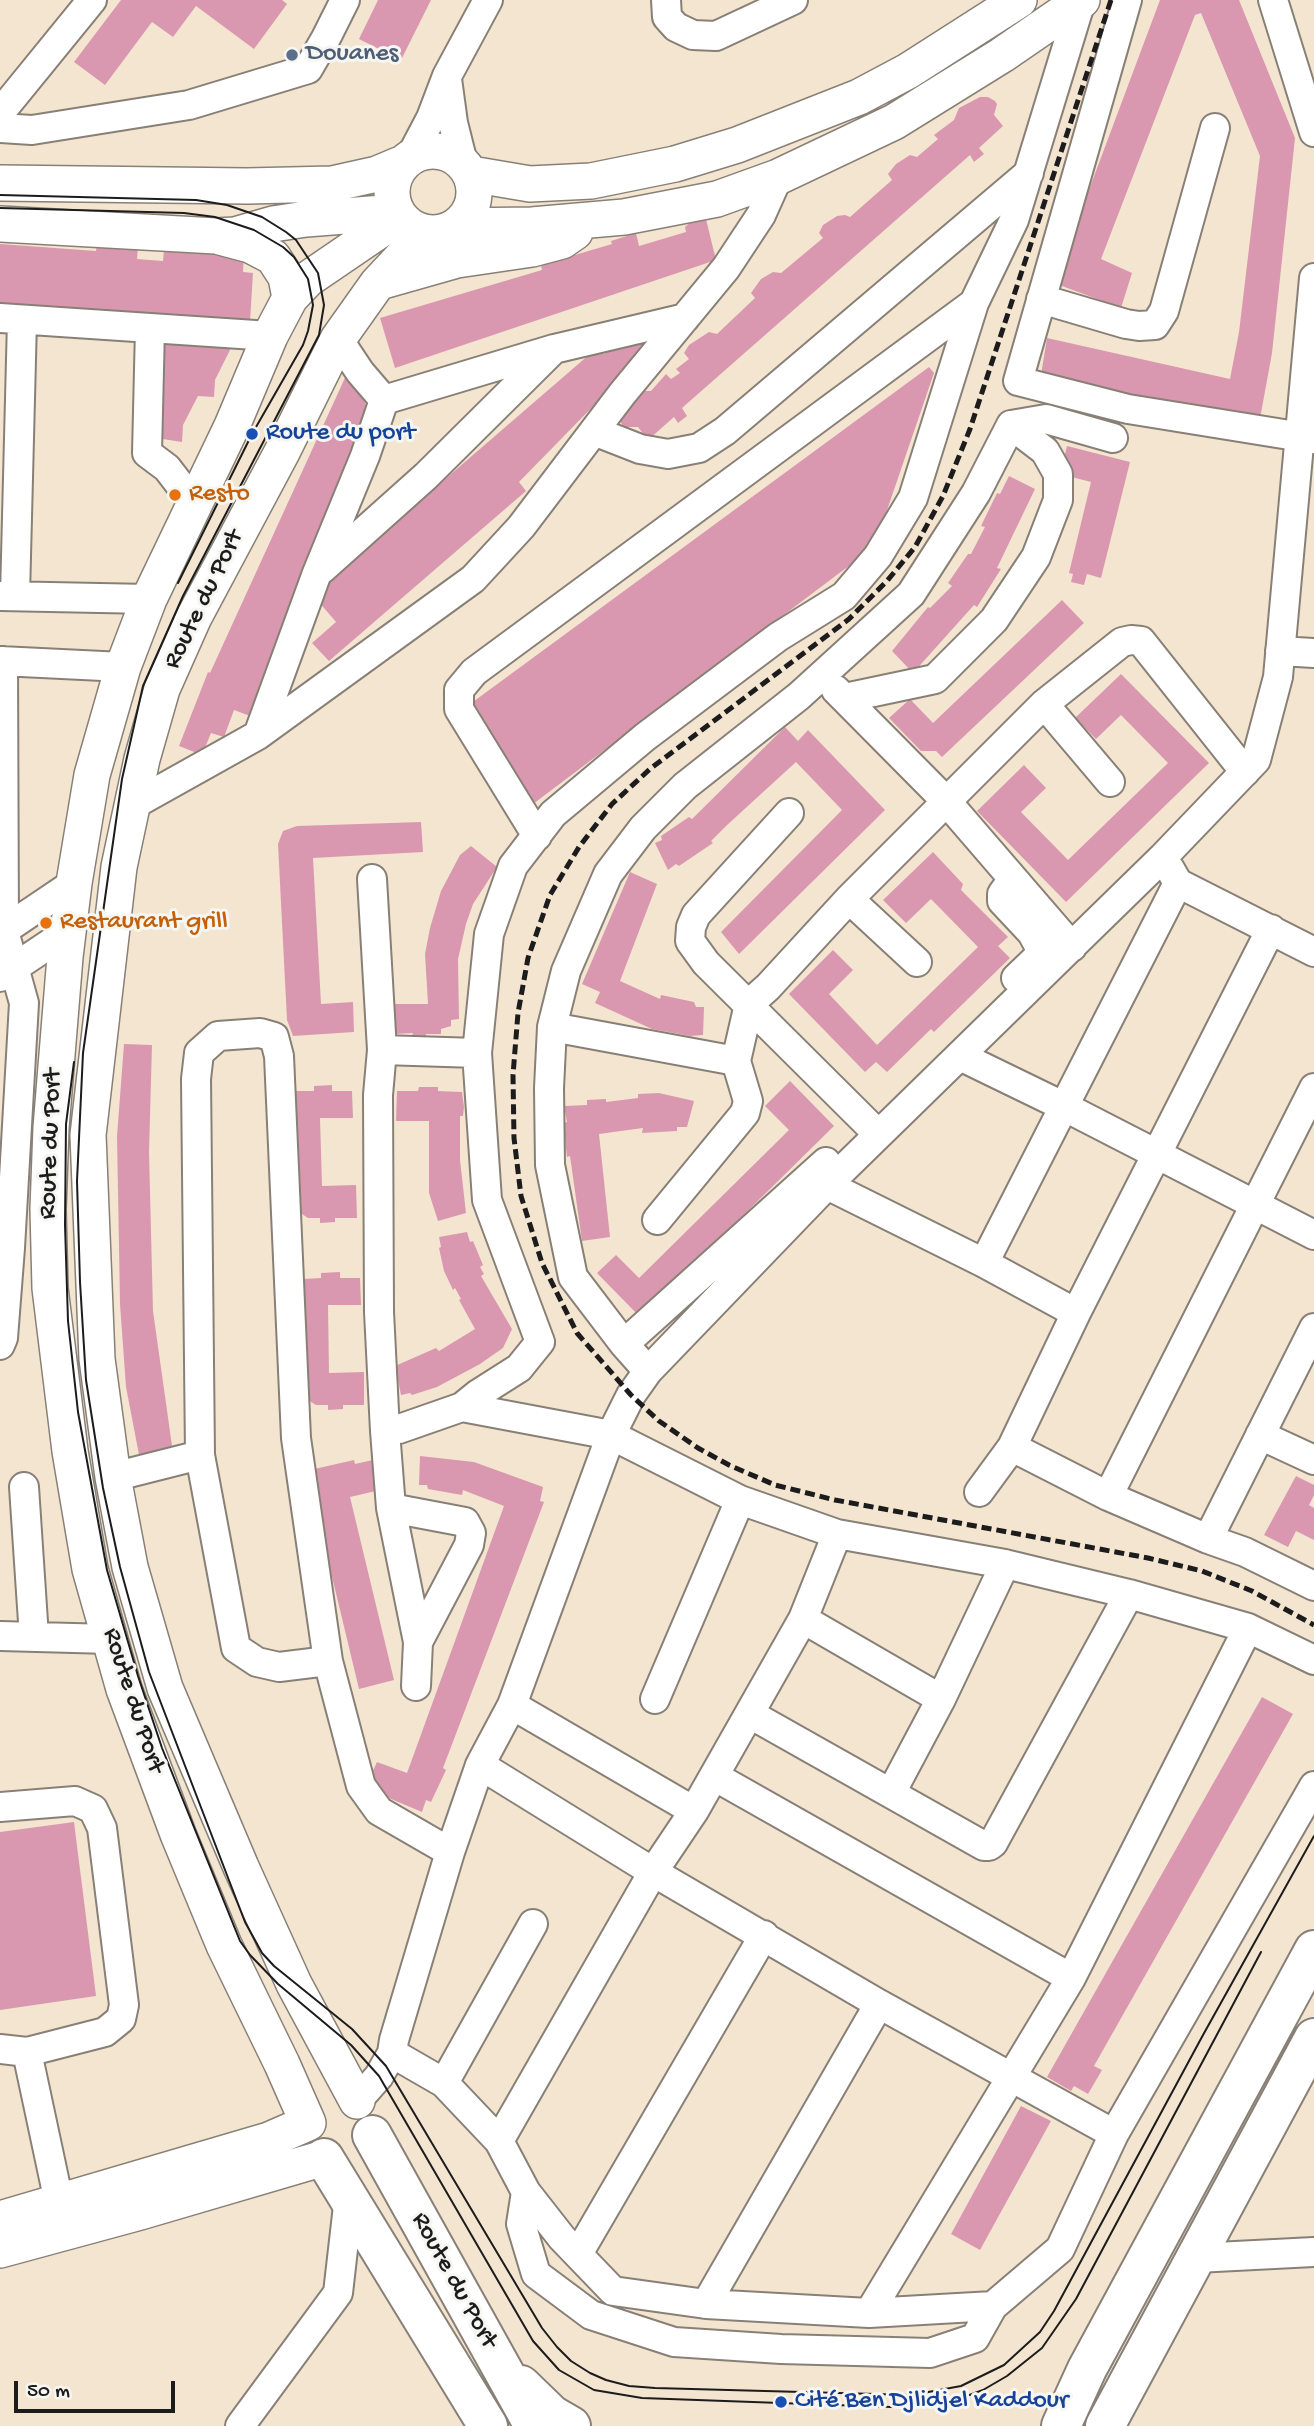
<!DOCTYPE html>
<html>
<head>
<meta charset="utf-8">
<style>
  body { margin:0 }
  #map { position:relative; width:1314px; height:2426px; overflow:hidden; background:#f4e5d1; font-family:"Gochi Hand",sans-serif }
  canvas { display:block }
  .scale { position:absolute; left:14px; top:2381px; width:161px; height:32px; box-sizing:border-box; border:4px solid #1c1c1c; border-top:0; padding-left:9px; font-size:21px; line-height:24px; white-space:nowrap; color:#1c1c1c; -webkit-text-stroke:5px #f6f6f2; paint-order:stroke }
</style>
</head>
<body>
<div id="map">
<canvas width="1314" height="2426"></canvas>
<div class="scale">50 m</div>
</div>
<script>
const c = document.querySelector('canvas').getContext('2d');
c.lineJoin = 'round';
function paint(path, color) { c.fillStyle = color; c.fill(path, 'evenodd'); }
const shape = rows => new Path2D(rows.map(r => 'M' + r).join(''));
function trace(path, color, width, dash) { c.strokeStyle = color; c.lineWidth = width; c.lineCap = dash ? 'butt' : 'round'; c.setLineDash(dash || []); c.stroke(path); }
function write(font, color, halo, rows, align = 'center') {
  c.font = font + ' "Gochi Hand",sans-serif'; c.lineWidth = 6; c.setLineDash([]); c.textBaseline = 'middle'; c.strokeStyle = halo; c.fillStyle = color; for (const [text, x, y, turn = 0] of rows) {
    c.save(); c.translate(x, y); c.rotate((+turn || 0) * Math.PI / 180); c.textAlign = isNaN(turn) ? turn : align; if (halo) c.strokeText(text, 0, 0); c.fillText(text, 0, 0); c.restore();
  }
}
const building = shape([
  [121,0,282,0,287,4,254,49,196,6,173,37,152,22,105,85,74,62],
  [378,0,431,0,401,60,359,39],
  [1160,0,1239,0,1295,138,1272,353,1259,424,1041,375,1047,338,1230,379,1239,332,1260,156,1201,13,1195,15,1101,259,1132,273,1121,308,1054,283],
  [980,97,988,97,995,101,997,104,994,115,1003,126,979,148,984,154,974,162,970,155,682,408,687,416,678,423,674,417,648,440,638,427,624,427,619,420,639,391,651,391,666,374,671,379,680,373,676,369,689,359,684,353,689,345,709,332,717,334,755,298,751,293,761,279,773,272,781,273,823,238,819,233,823,225,837,216,845,215,850,217,892,180,888,174,896,164,910,155,917,157,938,139,934,135,954,120,959,108],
  [704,211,716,260,395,368,380,318,542,270,541,265,612,244,611,241,636,233,639,246,686,232,685,227],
  [97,243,138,246,137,259,163,261,164,250,244,255,243,272,253,273,250,322,0,304,0,244,96,251],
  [629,332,652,346,519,482,526,491,329,661,312,643,336,622,312,594,598,347,604,354],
  [159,342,234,342,215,380,214,397,198,396,183,425,182,442,156,438],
  [929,367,934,373,884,519,862,556,533,804,466,707],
  [349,369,366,405,378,410,258,719,234,710,224,737,211,733,202,755,179,746,208,672,210,673],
  [1067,446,1130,462,1101,578,1087,574,1084,585,1071,582,1073,574,1069,573,1091,482,1060,474],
  [1009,476,1035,489,997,568,1001,569,977,607,974,605,913,673,892,651,928,607,930,608,952,586,948,583,968,554,971,554,985,527,981,526,997,493,1000,494],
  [1062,600,1084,623,942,757,936,751,921,751,889,718,910,699,933,723],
  [1121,674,1209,763,1066,902,977,811,1024,765,1046,788,1021,812,1068,860,1168,763,1121,715,1096,739,1075,718],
  [785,727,798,741,808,730,885,810,739,954,721,932,842,810,796,762,726,826,711,841,713,843,679,866,676,864,668,870,655,843,662,840,661,836,689,817,692,819],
  [421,822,423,852,313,858,321,1004,353,1002,354,1032,293,1036,287,1020,278,844,283,831,297,826],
  [471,846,497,867,473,904,466,924,458,959,459,1019,451,1020,451,1026,441,1029,441,1034,426,1034,426,1038,412,1037,413,1033,395,1034,394,1004,428,1004,425,954,430,928,441,891,460,855],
  [933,852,963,884,961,890,1008,937,998,946,1010,958,934,1032,931,1029,887,1072,876,1062,865,1072,789,994,833,950,853,970,829,994,877,1045,978,947,931,899,906,923,883,900],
  [630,872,657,884,620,981,660,999,661,995,694,1002,696,1007,704,1007,703,1035,690,1036,652,1029,595,1003,600,992,582,984],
  [124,1044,152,1045,149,1152,153,1311,173,1453,140,1460,126,1387,120,1304,117,1136],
  [790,1081,834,1126,640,1317,597,1273,616,1255,639,1278,789,1130,765,1106],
  [332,1085,332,1091,352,1091,353,1118,320,1118,322,1186,356,1185,357,1218,335,1218,335,1222,320,1223,320,1218,308,1218,290,1206,289,1103,296,1091,314,1091,314,1086],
  [419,1087,438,1087,438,1091,462,1092,464,1107,463,1116,460,1116,460,1160,466,1213,438,1221,429,1193,429,1121,396,1121,397,1091,418,1091],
  [659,1093,694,1101,687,1127,677,1127,677,1131,642,1133,643,1128,599,1134,610,1237,582,1241,570,1156,567,1157,563,1123,567,1122,564,1106,587,1105,587,1100,606,1099,606,1102,638,1098,638,1094],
  [467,1232,470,1242,473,1241,483,1265,480,1267,484,1274,481,1276,512,1329,503,1348,480,1364,437,1387,412,1395,410,1393,401,1395,395,1366,436,1348,439,1351,475,1329,459,1300,461,1299,455,1288,453,1290,444,1271,439,1248,441,1247,439,1237],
  [340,1272,340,1278,360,1278,361,1305,328,1305,329,1373,364,1372,364,1405,343,1405,343,1409,328,1410,328,1405,316,1405,297,1393,296,1290,303,1279,321,1278,321,1273],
  [420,1456,474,1462,543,1487,540,1501,544,1502,443,1768,446,1770,431,1802,426,1800,422,1812,365,1788,377,1762,407,1773,504,1506,463,1490,462,1495,428,1489,427,1485,419,1485],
  [354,1460,355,1464,373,1460,380,1490,350,1497,394,1680,359,1689,310,1485,310,1470],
  [1296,1476,1314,1485,1314,1495,1309,1505,1314,1508,1314,1540,1296,1531,1288,1547,1264,1535],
  [1262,1697,1293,1714,1094,2066,1102,2070,1088,2094,1074,2086,1071,2091,1047,2077],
  [74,1822,96,1996,0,2010,0,1832],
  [1021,2106,1051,2121,980,2250,951,2234]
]);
const minor = shape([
  [666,0,667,17,676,27,693,35,716,36,793,0],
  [1127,0,1018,381,1128,409,1314,439],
  [1273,0,1314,132],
  [447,79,453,123,463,163],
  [0,113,92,0],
  [0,128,32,130,189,105,308,69,326,38,345,0],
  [411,156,431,118,447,76,488,0],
  [1041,299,1126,324,1139,326,1155,325,1164,311,1215,128],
  [0,318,270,336],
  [150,328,147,453,167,468,194,503],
  [338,339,360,372,384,400],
  [384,400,554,349,685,318],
  [594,431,640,449,668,454,699,448,725,431,1029,173],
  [322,569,426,476,554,349],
  [0,596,149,599],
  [15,596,22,320],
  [1280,651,1314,653],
  [0,661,123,667],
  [836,690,947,802,1072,947],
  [845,698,935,679,994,620,1036,557,1058,500,1058,474,1045,451,1011,425],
  [1044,704,1110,782],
  [258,735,317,573,365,456,384,400],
  [131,806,258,735,473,579,521,527,622,394,726,268,761,215,778,177],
  [789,813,696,915,691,927,690,941,706,963,878,1134],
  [537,836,459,709,459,690,474,672,974,303],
  [1170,869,1178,883,1314,952],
  [372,879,382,1050,378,1095,379,1312,385,1431,391,1508,418,1642,416,1686],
  [1013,879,1002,894,1002,901,1032,933,1039,946,1039,956,1016,978],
  [849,899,917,962],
  [0,933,74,883],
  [0,977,69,931],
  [552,1027,736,1061],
  [382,1050,477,1053],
  [960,1056,1065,1107,1314,1235],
  [827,1185,984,1263,1076,1313],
  [657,1220,745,1113,748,1101,736,1061,749,1004,768,987,849,899,1044,704,1122,642,1131,640,1141,641,1245,772],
  [984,1263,1178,883],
  [624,1344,826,1162],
  [0,1345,3,1338,10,1248,24,1003,4,931,3,661],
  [648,1371,624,1344,573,1277,550,1165,549,1088,552,1027,566,971,608,874,643,828,685,786,799,696,911,594,976,493,1011,425,1046,419,1113,438],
  [462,1407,478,1394,519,1368,540,1342,487,1200,477,1053,489,934,513,866,553,814,645,737,778,637,844,596,878,556,913,498,974,303,1014,220,1081,1],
  [385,1431,399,1429,462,1407,611,1435,740,1500,837,1534,1005,1564,1129,1594,1248,1628,1314,1660],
  [1260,1435,1314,1460],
  [1012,1447,1076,1313,1271,929],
  [113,1477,200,1455],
  [24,1487,34,1637],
  [979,1492,1012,1447,1108,1496,1208,1539,1245,1552,1314,1586],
  [1108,1496,1314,1088],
  [391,1508,465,1522,471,1533,469,1545,418,1642],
  [1208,1539,1314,1328],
  [803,1619,941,1699],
  [0,1636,110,1639],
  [328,1661,279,1667,257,1662,236,1648,200,1455,196,1079,199,1053,218,1036,260,1033,274,1037,279,1056,296,1438,328,1661,361,1786,379,1811,450,1852],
  [655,1699,740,1500],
  [512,1705,694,1811],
  [750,1714,984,1846,989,1846,993,1843,1129,1594],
  [480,1765,653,1872,879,2004,1114,2134],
  [714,1776,1071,1978],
  [891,1793,941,1699,1005,1564],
  [0,1807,75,1801,93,1809,102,1828,124,2005,121,2019,105,2032,27,2052,0,2049],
  [27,2052,59,2202],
  [392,2053,444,2083,499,2141,526,2192,562,2238,613,2291,706,2304,869,2313,993,2306,1060,2249,1114,2134,1314,1786],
  [444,2083,533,1924],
  [357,2101,379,2076,392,2053,394,2040,450,1852,480,1765,512,1705,611,1435,631,1395,648,1371,827,1185,1163,857,1256,760,1278,677,1314,278],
  [499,2141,653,1872,694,1811,803,1619,837,1534],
  [526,2192,521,2224,536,2274,591,2315,674,2342,781,2349,930,2353,975,2338,993,2306],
  [578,2254,764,1935],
  [1196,2258,1314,2252],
  [706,2304,879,2004],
  [869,2313,1071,1978,1248,1628],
  [240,2426,338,2293,349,2197]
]);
const major = shape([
  '392 192a41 41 0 1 1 82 0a41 41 0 1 1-82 0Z',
  [471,174,530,184,591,181,675,164,737,145,859,97,908,71,1019,0],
  [0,183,247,186,332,184,377,174,401,164],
  [0,224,216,236,235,235,273,224,306,219,396,212],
  [457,226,532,225,624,217,717,199,778,177,894,122,1002,55,1082,0],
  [220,237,250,245,273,257,286,277,290,298],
  [383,281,457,260,532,249,562,241,575,232],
  [357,2101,294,1984,241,1867,165,1688,130,1567,113,1477,97,1359,88,1135,119,867,142,759,162,689,194,617,282,452,338,339,377,284,406,253,431,233],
  [0,2219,269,2140,308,2123,282,2064,224,1945,178,1834,124,1689,90,1569,70,1451,50,1288,48,1209,51,1128,65,957,74,883,92,775,123,667,149,599,232,426,270,336,290,298,308,279,399,217],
  [0,2250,140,2212,324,2158]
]);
const highway = shape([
  [372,2135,534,2426],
  [324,2158,488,2426],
  [521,2385,552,2415,571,2426],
  [1061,2426,1087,2369,1314,1950],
  [1105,2426,1314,2038]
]);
const tram = shape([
  [0,195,196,200,227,205,262,217,286,232,296,240,318,273,324,305,319,335,183,596,143,686,122,779,83,1053,77,1181,80,1282,86,1380,103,1488,120,1567,149,1672,245,1922,262,1953,274,1966,352,2029,386,2066,542,2328,557,2347,571,2361,590,2373,606,2380,629,2386,655,2388,912,2395,961,2386,1004,2365,1040,2332,1054,2311,1203,2035,1314,1836],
  [0,208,184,213,215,217,254,230,283,247,294,257,308,279,313,305,308,331,303,345,252,434,178,583],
  [74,1062,66,1124,65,1225,68,1321,78,1412,107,1570,138,1676,162,1748,240,1941,250,1955,278,1984,351,2045,379,2076,533,2341,559,2370,594,2390,642,2398,891,2407,953,2401,983,2390,1007,2376,1042,2348,1076,2299,1261,1952]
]);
const rail = shape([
  [1111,0,970,429,943,496,915,547,887,581,849,619,650,769,612,804,579,847,550,895,528,958,518,1013,513,1075,514,1138,521,1196,542,1263,577,1333,631,1395,659,1421,698,1448,729,1465,775,1485,835,1500,1148,1558,1202,1571,1252,1591,1314,1625]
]);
const markers = [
  [292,55,7,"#5c6f8a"],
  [252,434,7,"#1a4fb4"],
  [175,495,7,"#e8710a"],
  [46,923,7,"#e8710a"],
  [781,2402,7,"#1a4fb4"]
];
const serviceNames = [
  ["Douanes",306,55]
];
const transitNames = [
  ["Route du port",266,434],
  ["Cité Ben Djlidjel Kaddour",795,2402]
];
const foodNames = [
  ["Resto",189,495],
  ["Restaurant grill",60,923]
];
const streetNames = [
  ["Route du Port",205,600,-64],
  ["Route du Port",52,1144,-88],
  ["Route du Port",132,1701,72],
  ["Route du Port",453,2281,61]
];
paint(building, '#da98b0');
trace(minor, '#888076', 32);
trace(major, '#888076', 38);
trace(highway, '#888076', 42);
trace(minor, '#fff', 28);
trace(major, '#fff', 35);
trace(highway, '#fff', 38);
trace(tram, '#1c1c1c', 2);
trace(rail, '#1c1c1c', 5, [10, 5]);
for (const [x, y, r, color] of markers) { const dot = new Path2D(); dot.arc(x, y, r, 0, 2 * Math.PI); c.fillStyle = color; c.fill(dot); trace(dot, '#f6f6f2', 2.5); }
write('26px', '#4e5e75', '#f6f6f2', serviceNames, 'left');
write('26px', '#164399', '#f6f6f2', transitNames, 'left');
write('26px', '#c56008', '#f6f6f2', foodNames, 'left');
write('26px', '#1c1c1c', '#f6f6f2', streetNames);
</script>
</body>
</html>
